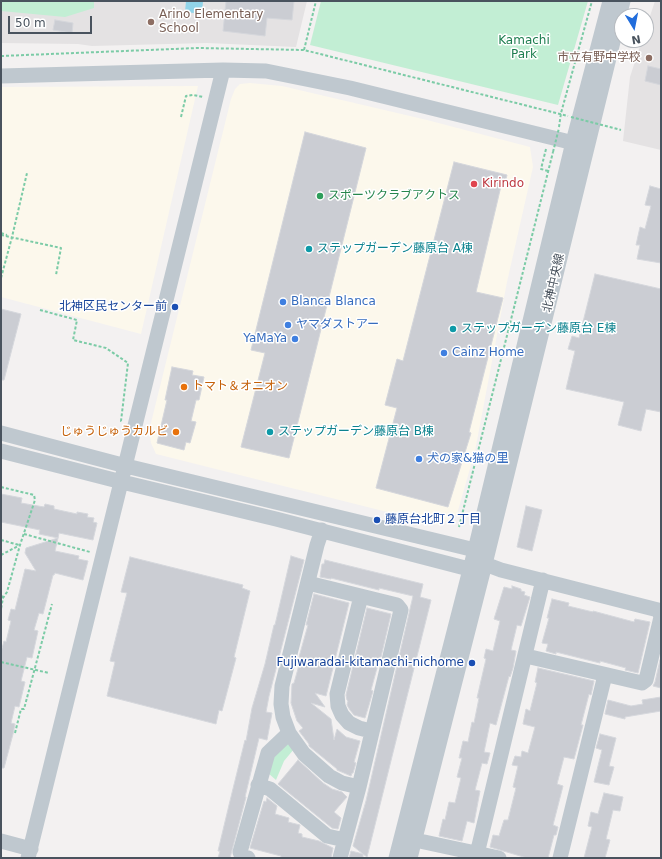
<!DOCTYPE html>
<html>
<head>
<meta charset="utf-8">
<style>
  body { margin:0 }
  #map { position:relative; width:662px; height:859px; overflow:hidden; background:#f3f1f1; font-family:"DejaVu Sans",sans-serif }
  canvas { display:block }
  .frame { position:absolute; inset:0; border:2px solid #49535e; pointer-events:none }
  .north { position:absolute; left:614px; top:8px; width:40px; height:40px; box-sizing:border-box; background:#fff; border:1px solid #b6babf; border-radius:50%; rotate:170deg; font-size:11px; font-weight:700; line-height:16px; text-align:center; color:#49535e }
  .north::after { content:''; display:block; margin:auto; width:14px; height:18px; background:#216ddc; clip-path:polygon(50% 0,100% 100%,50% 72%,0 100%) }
  .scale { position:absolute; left:8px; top:16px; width:84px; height:18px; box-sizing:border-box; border:2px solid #49535e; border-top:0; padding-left:5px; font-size:12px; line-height:14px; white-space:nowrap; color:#49535e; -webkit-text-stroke:3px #fff; paint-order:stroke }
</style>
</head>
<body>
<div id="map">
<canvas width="662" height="859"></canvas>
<div class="frame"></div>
<div class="north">N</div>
<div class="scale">50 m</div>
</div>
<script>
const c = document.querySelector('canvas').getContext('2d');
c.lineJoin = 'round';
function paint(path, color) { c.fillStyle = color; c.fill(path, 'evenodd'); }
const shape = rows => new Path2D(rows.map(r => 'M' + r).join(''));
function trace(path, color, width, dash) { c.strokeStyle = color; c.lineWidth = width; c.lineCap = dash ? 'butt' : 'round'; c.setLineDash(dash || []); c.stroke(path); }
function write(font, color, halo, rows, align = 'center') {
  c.font = font + ' "DejaVu Sans","Noto Sans JP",sans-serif'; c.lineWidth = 3; c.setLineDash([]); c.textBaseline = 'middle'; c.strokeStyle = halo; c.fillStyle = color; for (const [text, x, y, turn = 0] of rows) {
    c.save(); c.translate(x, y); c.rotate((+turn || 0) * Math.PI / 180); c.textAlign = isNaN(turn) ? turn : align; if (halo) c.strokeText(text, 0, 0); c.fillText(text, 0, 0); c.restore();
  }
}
const commercial = shape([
  [250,83,282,86,427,120,530,147,533,167,507,282,475,451,457,514,439,525,156,454,151,443,149,431,231,99,235,89,240,84],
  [198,86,141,334,1,297,1,87]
]);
const education = shape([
  [1,1,307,1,296,47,207,43,92,46,78,44,1,43],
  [655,1,661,1,661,150,623,141,630,77,642,40,646,40,646,28]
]);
const green = shape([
  [1,1,94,1,94,8,65,17,1,11],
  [321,1,588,1,558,105,310,45],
  [283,739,294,749,284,761,276,780,268,773,269,757]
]);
const water = shape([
  [186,1,203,1,202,14,185,12]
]);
const building = shape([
  [226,1,294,1,292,20,267,18,265,36,223,31,226,1],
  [55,20,73,23,72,33,53,30,55,20],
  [648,66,661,69,661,85,645,81,648,66],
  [305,132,366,148,289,458,241,447,265,353,251,350,305,132],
  [454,162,507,175,504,187,501,186,476,292,503,298,469,432,471,433,448,507,376,488,397,408,385,405,397,359,403,361,454,162],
  [650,186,661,189,661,263,637,259,640,245,636,245,640,227,645,229,651,206,645,205,650,186],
  [595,274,661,289,661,412,646,409,641,431,618,425,624,402,566,389,575,351,568,349,572,336,579,338,595,274],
  [1,309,21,314,4,380,1,380,1,309],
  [172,367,193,371,192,375,204,377,199,400,196,400,191,421,196,422,190,443,186,442,184,450,157,443,167,400,165,400,172,367],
  [1,494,22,498,21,503,44,507,45,504,54,506,54,509,77,514,77,512,88,514,87,517,94,518,93,522,97,523,93,540,59,533,58,538,39,534,40,530,1,522,1,494],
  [526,506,542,510,532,551,517,547,526,506],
  [58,538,55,551,79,556,78,559,88,561,83,580,55,573,54,575,53,575,43,614,39,613,34,630,38,631,32,658,27,657,21,681,25,682,19,707,15,706,11,723,15,724,13,734,4,768,1,768,1,652,4,641,6,642,11,621,8,620,11,609,15,610,25,569,36,571,25,553,26,548,58,538],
  [291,556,304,560,269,696,266,712,272,713,267,740,259,738,245,797,246,797,230,858,218,858,220,851,218,851,229,805,245,740,246,741,252,708,265,664,274,625,275,625,291,556],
  [130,557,243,585,242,588,250,591,234,657,236,658,222,711,219,710,216,724,107,696,115,662,110,661,127,593,121,592,130,557],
  [325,560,423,584,420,597,431,600,367,857,363,854,363,858,349,858,351,851,363,854,353,846,366,801,413,596,379,588,379,590,331,578,331,579,320,577,322,564,324,564,325,560],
  [512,586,521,589,521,591,525,592,524,595,530,597,521,626,517,625,511,650,516,651,513,668,510,677,509,676,496,725,490,723,484,752,490,753,487,764,482,763,475,790,480,791,474,823,467,821,462,841,439,836,443,819,445,820,449,802,455,803,461,778,457,777,462,758,459,758,463,741,468,742,472,722,474,723,479,698,477,698,486,659,484,658,486,649,493,651,500,621,494,619,504,587,512,589,512,586],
  [314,594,349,603,326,696,315,693,325,707,311,703,331,719,334,740,337,729,346,737,360,741,354,762,356,763,353,773,352,773,351,776,337,770,337,769,309,746,309,744,299,731,303,728,297,721,291,703,292,684,294,683,301,658,299,657,308,625,306,625,314,594],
  [552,599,569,603,568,606,593,612,593,611,634,622,635,619,650,622,638,673,625,670,626,668,600,661,600,663,556,652,556,654,546,651,548,644,542,643,549,618,547,618,552,599],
  [367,608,391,614,381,657,380,657,371,690,373,691,369,705,365,718,354,715,350,710,347,705,348,701,347,700,346,695,367,608],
  [660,660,661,660,661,688,653,686,655,682,660,660],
  [538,668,594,681,591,695,589,694,581,725,583,725,574,759,564,757,557,784,563,786,553,825,558,827,556,835,554,835,548,858,527,858,490,847,493,835,499,836,504,820,508,820,516,788,513,787,518,766,512,765,515,756,521,757,522,751,528,753,535,727,523,724,526,709,530,711,537,683,535,682,538,668],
  [661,697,661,711,625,717,625,719,605,714,608,700,631,706,643,704,642,700,661,697],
  [600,734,616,738,609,766,614,767,609,785,594,782,602,750,596,748,600,734],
  [298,760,323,783,332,789,342,792,347,797,334,812,341,818,338,829,332,828,278,784,298,760],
  [604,793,623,797,620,811,613,810,606,839,610,840,605,858,584,858,592,827,588,826,591,812,598,814,604,793],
  [267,798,277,806,275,814,289,818,288,822,300,825,298,833,302,834,302,837,319,841,333,848,331,858,281,858,281,856,250,848,264,801,266,802,267,798]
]);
const path = shape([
  [304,50,316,1],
  [1,56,198,48,304,50,568,116],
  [181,117,186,96,193,95,203,97],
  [559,127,561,113,592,1],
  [546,149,541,169,548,171],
  [1,233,7,235],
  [1,235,61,248,56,275],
  [1,278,12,237,27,173],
  [40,310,77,320,73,340,106,348,128,363,121,421,123,421],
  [1,487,34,495,35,500,20,545,7,592,3,598,1,609],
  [459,527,553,152],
  [24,534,90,552],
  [1,540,19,545],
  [1,555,20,545],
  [1,595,3,598],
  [1,662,49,673],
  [15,733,21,709,24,709,52,604]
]);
const minor = shape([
  [1,76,223,70,266,71,350,88,582,145],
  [1,433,126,466,475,550,481,559],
  [1,451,122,482,276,519,469,569,485,564,501,570,658,610,661,616],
  [322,530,317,545,282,686,281,704,283,717,289,733,304,754,329,776,342,783,359,787],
  [308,583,397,605,401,610,359,787,340,858],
  [361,596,337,694,338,706,342,715,349,723,359,728,371,731],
  [526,656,642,683,646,680,661,617],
  [258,785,270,789,327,836,345,840],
  [415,840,499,858],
  [1,841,31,849],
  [28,858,223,70],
  [248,858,242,857,240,852,268,753,289,733],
  [396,858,475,550,573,142,610,1],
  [410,858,485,564,623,1],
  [476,858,543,580],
  [560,858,605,675]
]);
const pathBridge = shape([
  [571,117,621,130],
  [553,152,559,128]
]);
const markers = [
  [151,22,4,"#8d6e63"],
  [649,58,4,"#8d6e63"],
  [474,184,4,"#e0444e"],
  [320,196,4,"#2e9e5b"],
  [309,249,4,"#0f9aa8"],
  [283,302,4,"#3f7fe0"],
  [175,307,4,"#1a4fb4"],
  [288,325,4,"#3f7fe0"],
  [453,329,4,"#0f9aa8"],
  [295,339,4,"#3f7fe0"],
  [444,353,4,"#3f7fe0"],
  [184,387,4,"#e8710a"],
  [176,432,4,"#e8710a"],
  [270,432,4,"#0f9aa8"],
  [419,459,4,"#3f7fe0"],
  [377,520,4,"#1a4fb4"],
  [472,663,4,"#1a4fb4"]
];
const educationNames = [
  ["Arino Elementary",159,15],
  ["School",159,29],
  ["市立有野中学校",641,58,"right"]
];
const parkNames = [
  ["Kamachi",524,41],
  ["Park",524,55]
];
const healthNames = [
  ["Kirindo",482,184]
];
const leisureNames = [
  ["スポーツクラブアクトス",328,196]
];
const cultureNames = [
  ["ステップガーデン藤原台 A棟",317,249],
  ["ステップガーデン藤原台 E棟",461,329],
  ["ステップガーデン藤原台 B棟",278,432]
];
const streetNames = [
  ["北神中央線",554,283,-77]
];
const shopNames = [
  ["Blanca Blanca",291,302],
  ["ヤマダストアー",296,325],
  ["YaMaYa",287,339,"right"],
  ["Cainz Home",452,353],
  ["犬の家&猫の里",427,459]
];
const transitNames = [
  ["北神区民センター前",167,307],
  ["藤原台北町２丁目",385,520,"left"],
  ["Fujiwaradai-kitamachi-nichome",464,663]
];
const foodNames = [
  ["トマト＆オニオン",192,387],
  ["じゅうじゅうカルビ",168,432,"right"]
];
paint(commercial, '#fcf8ec');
paint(education, '#e4e2e3');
paint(green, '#c2eed4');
paint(water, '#91d4e9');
paint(building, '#cbcdd3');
trace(building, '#d5d7dc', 1);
trace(path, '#7bcba6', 2, [3, 2]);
trace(minor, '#bfc8cf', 15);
trace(pathBridge, '#7bcba6', 2, [3, 2]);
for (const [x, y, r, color] of markers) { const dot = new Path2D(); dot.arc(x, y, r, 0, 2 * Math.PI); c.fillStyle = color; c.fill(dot); trace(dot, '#fff', 1.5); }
write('12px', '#785e54', '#fff', educationNames, 'left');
write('12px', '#1c7d4f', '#fff', parkNames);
write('12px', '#be3a42', '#fff', healthNames, 'left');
write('12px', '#27864d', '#fff', leisureNames, 'left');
write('12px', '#0d838f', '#fff', cultureNames, 'left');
write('12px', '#49535e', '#fff', streetNames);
write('12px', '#366cbe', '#fff', shopNames, 'left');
write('12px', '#164399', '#fff', transitNames, 'right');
write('12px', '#c56008', '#fff', foodNames, 'left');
</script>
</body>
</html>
